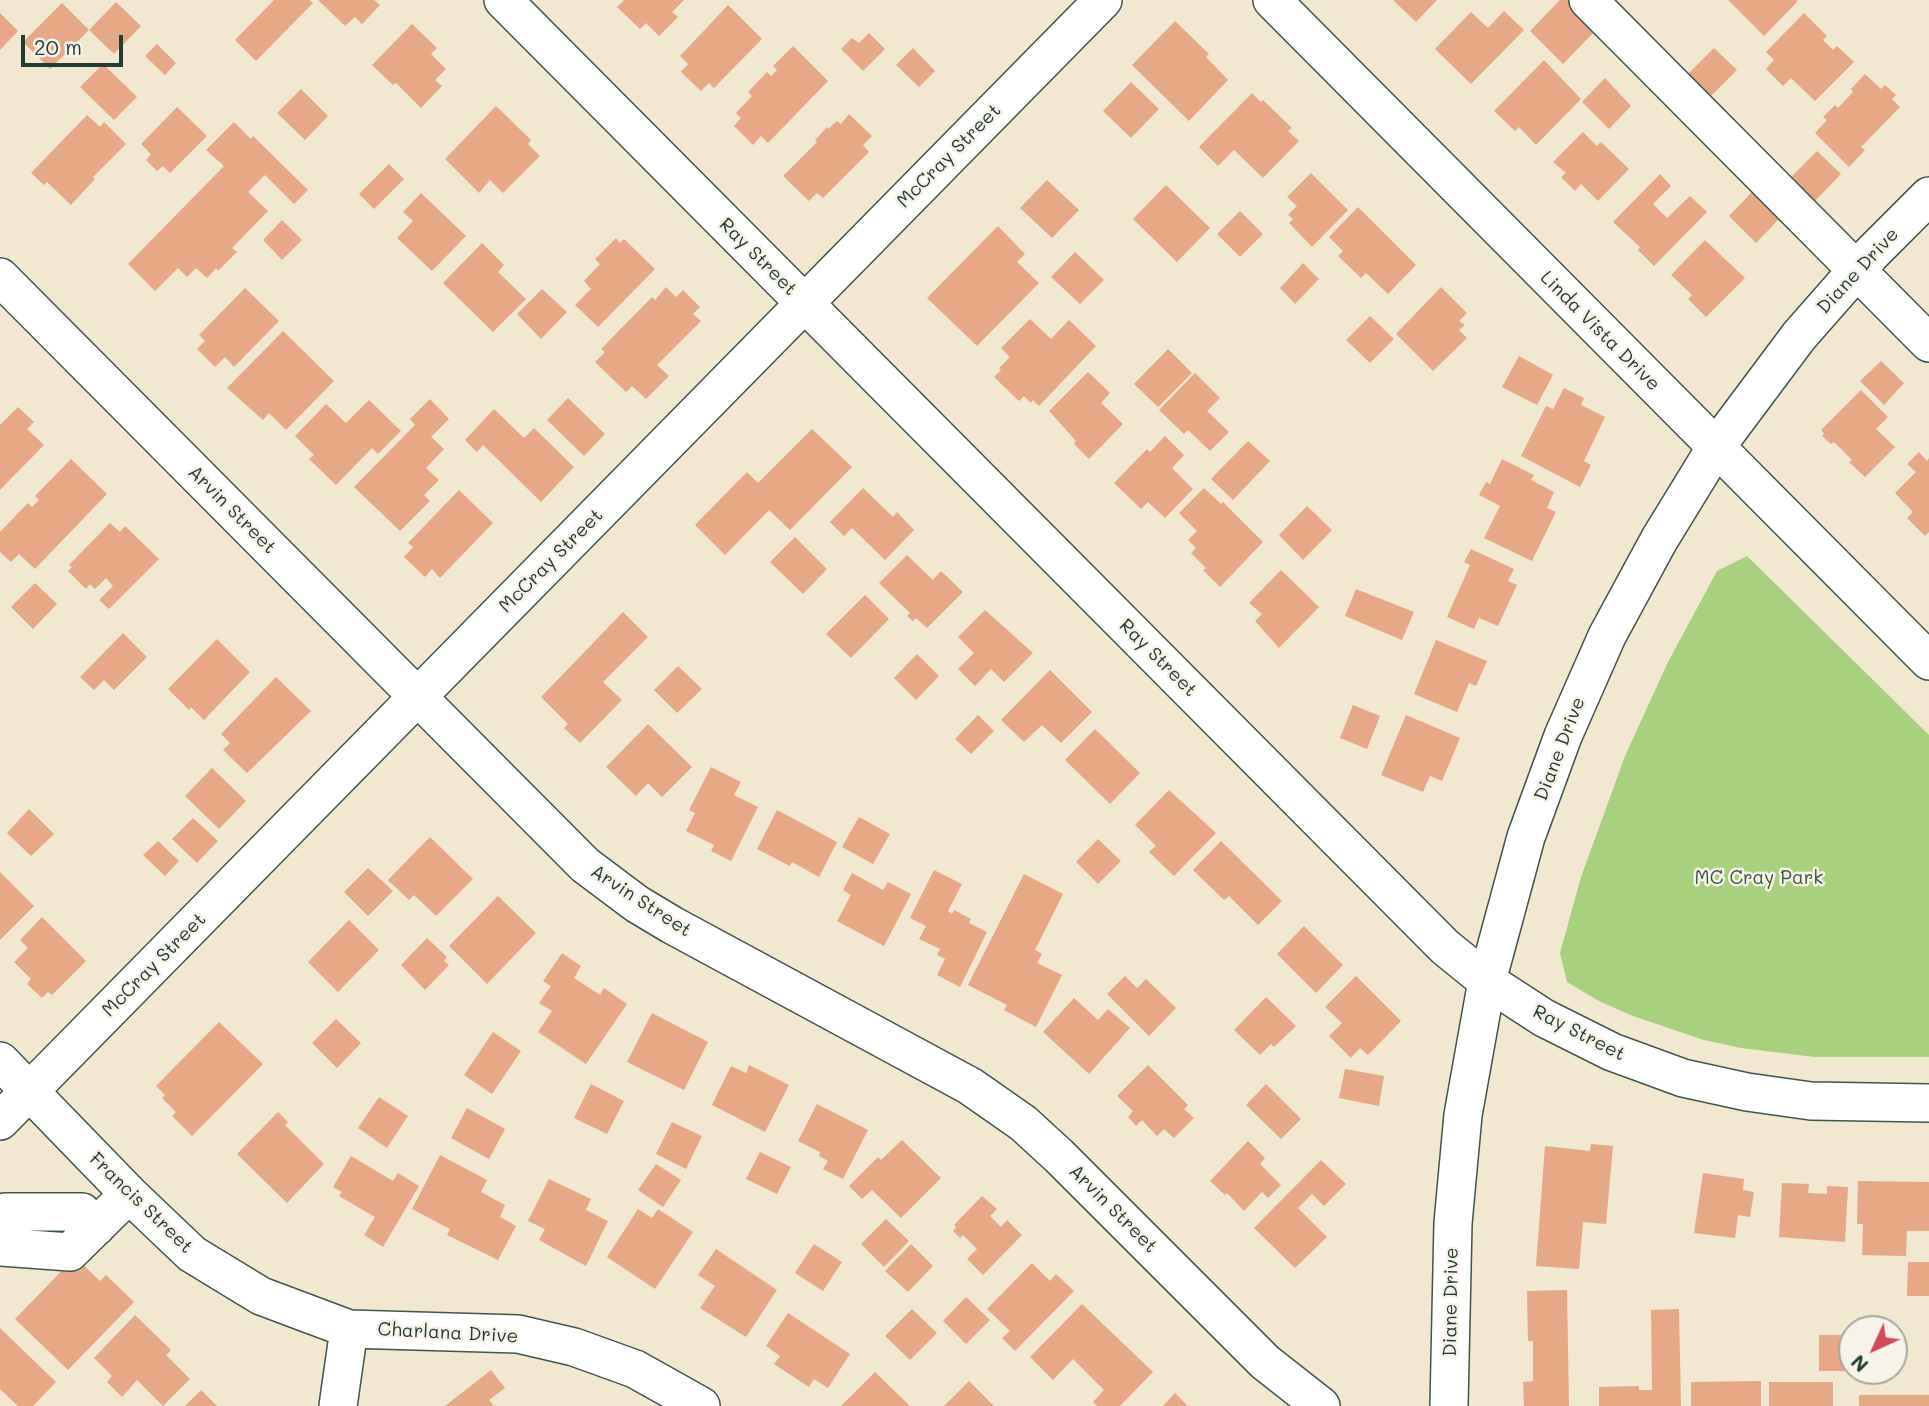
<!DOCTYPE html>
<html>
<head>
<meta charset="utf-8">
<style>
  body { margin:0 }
  #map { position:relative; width:1929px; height:1406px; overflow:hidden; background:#f2e7cf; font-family:Mali,sans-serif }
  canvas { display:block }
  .north { position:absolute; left:1838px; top:1315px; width:70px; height:70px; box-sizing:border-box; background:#f7f3e8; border:2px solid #a1aaa0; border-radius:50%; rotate:225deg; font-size:19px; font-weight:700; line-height:28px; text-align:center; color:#1f3d34 }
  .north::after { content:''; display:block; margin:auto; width:24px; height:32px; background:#d1495b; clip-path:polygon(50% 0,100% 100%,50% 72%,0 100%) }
  .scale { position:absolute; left:21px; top:35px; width:102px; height:32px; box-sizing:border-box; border:4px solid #1f3d34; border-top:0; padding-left:9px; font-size:21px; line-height:24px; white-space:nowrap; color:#1f3d34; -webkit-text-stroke:5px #f7f3e8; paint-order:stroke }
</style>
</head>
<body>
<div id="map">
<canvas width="1929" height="1406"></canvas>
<div class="north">N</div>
<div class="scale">20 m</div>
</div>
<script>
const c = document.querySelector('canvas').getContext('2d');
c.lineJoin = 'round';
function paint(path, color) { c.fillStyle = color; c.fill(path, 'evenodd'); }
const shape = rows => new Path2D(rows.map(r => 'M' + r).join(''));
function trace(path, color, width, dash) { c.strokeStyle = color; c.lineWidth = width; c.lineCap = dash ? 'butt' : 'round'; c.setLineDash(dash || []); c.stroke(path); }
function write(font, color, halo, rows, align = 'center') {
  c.font = font + ' Mali,sans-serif'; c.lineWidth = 5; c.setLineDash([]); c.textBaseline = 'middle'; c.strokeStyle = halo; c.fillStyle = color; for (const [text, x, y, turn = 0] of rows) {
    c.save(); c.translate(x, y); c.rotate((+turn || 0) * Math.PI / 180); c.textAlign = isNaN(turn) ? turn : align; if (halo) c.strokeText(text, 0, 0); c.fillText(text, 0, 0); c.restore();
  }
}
const green = shape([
  [1747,556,1929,735,1929,1057,1815,1057,1741,1048,1704,1040,1633,1016,1599,1001,1567,982,1560,953,1581,877,1625,756,1668,662,1717,571]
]);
const building = shape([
  [274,0,309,0,313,3,256,61,235,40],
  [318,0,374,0,380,5,362,24,355,17,345,26],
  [624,0,684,0,672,12,678,17,659,36,646,23,640,29,617,7],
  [1393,0,1437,0,1416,22],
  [1560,0,1567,0,1597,29,1563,64,1530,31],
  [1728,0,1796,0,1798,1,1764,36],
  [116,2,141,26,114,54,89,30],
  [62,3,89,30,50,69,23,42],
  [728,5,762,39,714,88,709,83,701,91,681,72,688,64,680,56],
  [1504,11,1524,30,1471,84,1435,49,1471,12,1488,28],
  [0,13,18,31,0,50],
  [1804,13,1827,36,1823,40,1833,50,1837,46,1854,62,1815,101,1791,78,1783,86,1766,69,1774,60,1766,52],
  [1175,21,1209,54,1206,57,1228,80,1189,121,1132,65],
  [412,24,437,48,431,54,446,69,435,80,442,86,421,108,396,83,393,85,372,65],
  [869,33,885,49,863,71,841,49,852,38,859,43],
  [157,44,176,63,165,75,145,56],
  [793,46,828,81,768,143,761,136,753,145,734,126,741,118,736,113,752,96,748,92,767,72,771,76,777,70,773,66],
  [913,48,935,71,919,87,896,65],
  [1714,48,1737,70,1711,96,1688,74],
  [1544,60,1581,99,1536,145,1519,127,1515,131,1494,111],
  [103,64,137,97,114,120,80,87],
  [1865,74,1881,89,1885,85,1896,95,1892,99,1900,107,1861,147,1865,150,1849,167,1815,133,1827,120,1823,117,1835,105,1838,108,1853,92,1851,89],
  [1605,78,1631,106,1609,129,1582,102],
  [1131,82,1159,109,1131,138,1103,111],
  [301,89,328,116,305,140,277,113],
  [1252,93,1261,102,1263,100,1292,128,1288,131,1299,141,1263,178,1234,150,1218,166,1199,147],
  [496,106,531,140,528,144,540,156,503,193,490,180,479,193,445,159],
  [177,107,207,136,170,173,163,166,157,171,146,160,151,154,141,144],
  [849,114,872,136,863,145,869,152,823,198,817,193,809,201,783,176,817,142,815,140,827,127,828,129,837,121,841,124],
  [87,115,100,127,104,122,126,144,93,177,95,179,71,205,47,182,44,185,31,173],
  [234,122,251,139,253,136,308,190,294,204,265,175,248,192,268,211,232,248,237,252,218,271,216,268,207,278,196,268,187,277,178,268,155,291,128,264,224,166,206,150],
  [1583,132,1597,146,1601,142,1629,169,1598,201,1581,184,1575,191,1561,177,1566,173,1553,162],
  [1817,151,1841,174,1813,203,1789,179],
  [389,164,404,179,374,209,359,194],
  [1311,173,1348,210,1312,247,1289,223,1293,219,1288,215,1297,206,1287,197],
  [1660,174,1671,186,1653,204,1667,218,1690,196,1707,212,1654,266,1638,250,1640,247,1613,222],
  [1047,180,1079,210,1052,238,1020,208],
  [1166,185,1210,228,1177,262,1133,219],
  [1753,191,1780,218,1756,243,1729,216],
  [421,193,466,236,432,271,397,238,413,221,403,212],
  [1358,207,1416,265,1388,294,1366,273,1361,278,1338,256,1343,251,1329,237],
  [1240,211,1263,234,1240,257,1217,234],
  [282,220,302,240,282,260,263,240],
  [998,226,1025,254,1017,262,1039,283,977,346,927,298],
  [616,238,620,243,624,239,655,269,598,327,575,305,591,289,584,281,600,264,595,259],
  [1705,240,1745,278,1706,317,1688,299,1692,295,1671,275],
  [482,243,504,265,498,272,526,299,493,332,443,283],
  [1075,252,1104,280,1080,304,1051,277],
  [1303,263,1319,279,1295,304,1280,288],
  [666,287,676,297,683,290,700,307,693,314,701,321,657,365,669,376,646,399,632,386,626,392,595,362,605,352,601,349,652,297,655,300],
  [1441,287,1467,313,1459,321,1465,325,1459,330,1467,338,1433,371,1396,334],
  [245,288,279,321,234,367,225,357,215,367,197,349,205,341,199,335],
  [542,289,567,312,541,339,517,314],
  [1370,316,1394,339,1370,363,1346,340],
  [1030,319,1051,339,1069,320,1096,346,1039,406,1033,400,1031,403,1024,396,1019,401,994,377,1001,370,999,368,1010,357,1001,348],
  [283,331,334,381,286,430,269,413,263,420,227,388],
  [1168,349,1192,373,1158,407,1134,384],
  [1519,356,1553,375,1537,405,1502,387],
  [1881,361,1904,383,1884,405,1860,381],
  [1088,372,1110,393,1101,403,1123,424,1089,459,1074,444,1076,441,1049,411],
  [1195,373,1220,398,1207,411,1229,432,1210,451,1188,430,1184,434,1159,410],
  [1564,388,1584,398,1581,405,1605,417,1584,461,1591,465,1580,487,1521,456,1546,406,1553,409],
  [1861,390,1888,417,1876,429,1895,447,1865,477,1849,462,1852,460,1834,442,1831,444,1822,436,1824,433,1821,430],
  [568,398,605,434,584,456,547,420],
  [430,399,449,419,431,437,444,449,426,468,439,480,424,495,430,501,400,531,354,487,415,425,410,419],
  [369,400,401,431,378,454,372,448,336,485,309,459,314,455,295,436,326,404,346,423],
  [18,407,34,422,27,429,44,445,0,490,0,425],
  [494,409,524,438,534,428,574,467,541,502,483,445,477,452,465,440],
  [812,429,852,467,790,530,769,510,725,555,695,525,747,472,758,483],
  [1165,436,1184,455,1172,468,1193,489,1165,518,1148,502,1141,509,1114,483,1147,449,1150,452],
  [1248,441,1270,461,1233,500,1211,479],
  [1919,452,1927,461,1929,458,1929,532,1925,536,1907,518,1913,512,1895,493,1916,472,1907,464],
  [71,459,107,494,35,569,19,554,11,562,0,552,0,532,28,503,32,507,39,500,35,496],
  [1502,459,1534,475,1531,480,1554,492,1547,508,1556,512,1532,561,1484,538,1500,506,1479,495,1486,482,1490,484],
  [863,488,893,517,897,512,914,530,885,560,852,528,844,536,830,522],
  [1204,488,1221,504,1223,502,1263,542,1220,587,1203,570,1206,568,1191,553,1196,548,1188,540,1197,531,1179,513],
  [459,490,493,523,440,578,432,569,425,577,404,557,413,547,408,543],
  [1307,506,1332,530,1303,560,1279,535],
  [110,523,120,532,125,526,159,559,109,609,99,600,113,586,106,578,95,589,90,584,86,589,68,571,72,567,69,565],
  [795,537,827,569,803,594,770,562],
  [1471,549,1514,569,1508,581,1517,585,1498,626,1479,618,1474,629,1447,617,1470,565,1464,562],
  [907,555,933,580,941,571,963,592,927,628,916,618,913,621,907,616,910,613,879,583],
  [1281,570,1319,607,1279,648,1255,621,1262,614,1249,603],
  [35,583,57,604,33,629,11,607],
  [1356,589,1414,612,1402,640,1345,616],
  [865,595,889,619,851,658,826,634],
  [985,610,1033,653,1004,682,991,669,975,686,958,669,974,653,958,637],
  [623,612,648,637,603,682,622,700,580,743,564,728,568,724,541,697],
  [123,633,147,657,114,690,104,680,94,690,80,677],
  [217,639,250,672,204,720,191,707,189,710,168,689],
  [1436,640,1487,661,1476,686,1469,683,1457,712,1414,694],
  [917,654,939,676,916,700,894,678],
  [678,666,702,689,677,713,654,690],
  [1050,670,1092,712,1061,743,1042,725,1024,742,1001,720],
  [276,677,311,711,247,773,223,750,230,743,221,734],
  [1353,705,1380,716,1367,749,1340,738],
  [978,715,994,731,971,754,955,739],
  [1406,715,1460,738,1442,781,1430,776,1423,792,1381,775],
  [648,724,692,767,662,797,648,783,636,796,606,767],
  [1095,729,1140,773,1110,804,1065,760],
  [711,767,741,782,734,795,758,807,731,861,711,851,714,845,686,831,695,813,689,810],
  [212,768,246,801,219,829,185,796],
  [1169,790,1216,833,1174,876,1149,852,1156,846,1135,825],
  [29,809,54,834,31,856,7,833],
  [777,810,837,842,819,877,792,862,790,866,757,849],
  [859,817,890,834,873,864,842,847],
  [193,818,218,841,197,863,172,839],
  [430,837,473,879,436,916,414,895,409,900,388,880],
  [1098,839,1121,861,1098,884,1076,862],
  [158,841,179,861,165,876,143,855],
  [1221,841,1282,901,1258,925,1229,896,1224,900,1193,870],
  [368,868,393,891,368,916,344,892],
  [934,870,962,884,948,911,952,914,954,910,971,919,969,923,987,932,960,987,937,975,945,959,937,955,940,949,919,939,926,926,910,918],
  [0,872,34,906,0,940],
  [852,873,883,890,888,882,911,894,884,946,837,921,851,895,843,890],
  [1024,874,1063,894,1035,950,1042,954,1037,963,1062,975,1036,1027,1004,1010,1007,1005,968,985],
  [498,896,536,933,487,984,449,946],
  [42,917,86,961,52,995,48,992,42,998,27,984,31,979,14,962,28,948,20,940],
  [349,920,379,950,338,992,308,962],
  [1304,926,1343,965,1316,993,1277,954],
  [427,938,447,957,444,961,449,965,425,990,401,965],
  [562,953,581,966,574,978,600,995,604,988,627,1004,586,1064,538,1032,552,1011,539,1003,551,986,543,981],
  [1125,976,1137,988,1146,979,1176,1008,1149,1036,1107,994],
  [1356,976,1401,1021,1368,1055,1360,1048,1351,1058,1329,1036,1342,1023,1325,1007],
  [1266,997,1296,1026,1274,1047,1271,1044,1260,1055,1234,1030],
  [1074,998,1098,1020,1108,1009,1130,1028,1089,1074,1043,1032],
  [652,1013,708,1042,684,1090,627,1062],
  [336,1019,361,1043,337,1068,312,1043],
  [219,1022,263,1064,192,1136,172,1116,176,1112,162,1098,165,1095,156,1086],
  [493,1032,521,1051,492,1094,464,1075],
  [749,1065,789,1085,765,1132,712,1105,731,1066,746,1073],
  [1148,1065,1188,1105,1184,1109,1194,1118,1174,1138,1164,1129,1157,1136,1142,1120,1136,1126,1128,1117,1133,1111,1117,1096],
  [1345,1069,1384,1076,1379,1106,1339,1098],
  [591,1084,624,1101,607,1134,574,1118],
  [1266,1084,1301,1119,1281,1139,1246,1105],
  [379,1097,408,1116,387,1148,358,1128],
  [817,1104,868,1130,843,1179,823,1169,828,1161,819,1156,820,1152,798,1141],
  [467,1108,505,1129,489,1159,451,1138],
  [278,1112,288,1122,285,1125,324,1164,287,1203,237,1154],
  [672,1122,702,1136,686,1169,656,1154],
  [902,1140,941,1178,901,1218,872,1190,862,1199,849,1186,878,1157,881,1160],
  [1248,1141,1265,1158,1260,1164,1281,1185,1268,1198,1262,1192,1244,1211,1227,1193,1225,1195,1210,1181],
  [1591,1144,1613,1146,1606,1224,1583,1222,1579,1269,1536,1266,1545,1146,1590,1151],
  [760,1152,791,1167,777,1194,746,1179],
  [440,1155,487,1180,481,1192,505,1205,500,1217,516,1226,498,1260,447,1235,450,1229,412,1209],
  [351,1156,393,1181,398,1173,419,1186,383,1247,364,1235,375,1217,339,1196,342,1192,333,1187],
  [1321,1160,1346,1184,1324,1206,1312,1194,1298,1208,1327,1237,1295,1268,1254,1228],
  [656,1164,681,1180,663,1207,638,1190],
  [1703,1173,1744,1179,1743,1190,1754,1192,1750,1217,1738,1215,1735,1238,1694,1233],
  [549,1179,591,1199,586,1210,608,1221,586,1266,539,1240,545,1229,528,1221],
  [1858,1181,1929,1182,1929,1231,1907,1231,1906,1256,1862,1255,1863,1224,1857,1224],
  [1782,1183,1809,1184,1808,1193,1827,1194,1827,1186,1848,1187,1845,1242,1779,1237],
  [982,1196,997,1209,990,1216,1001,1227,1007,1220,1022,1235,983,1275,967,1259,977,1249,963,1235,960,1238,953,1231,956,1227,954,1225],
  [638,1209,652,1218,658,1209,693,1232,655,1289,607,1257],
  [886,1219,909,1241,884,1267,861,1244],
  [814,1244,842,1262,823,1291,795,1273],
  [911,1244,933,1266,908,1292,885,1271],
  [716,1249,777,1290,746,1337,700,1308,715,1286,698,1275],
  [75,1257,100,1281,106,1275,134,1302,68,1370,15,1319],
  [1908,1262,1929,1262,1929,1296,1907,1296],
  [1032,1263,1050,1281,1056,1274,1074,1291,1015,1351,1002,1338,1010,1331,987,1309],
  [1567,1290,1569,1406,1524,1406,1523,1382,1533,1381,1533,1341,1528,1341,1527,1291],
  [966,1297,990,1320,966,1344,943,1321],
  [1082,1304,1153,1372,1120,1406,1097,1406,1093,1402,1104,1390,1073,1359,1053,1380,1030,1357],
  [912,1309,937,1333,910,1360,885,1336],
  [1679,1309,1681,1406,1599,1406,1599,1387,1639,1386,1639,1390,1652,1390,1651,1310],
  [788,1313,850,1354,828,1388,814,1379,809,1387,774,1364,780,1356,766,1346],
  [135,1315,171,1350,166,1355,190,1379,163,1406,137,1380,122,1397,107,1382,112,1376,94,1358],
  [0,1328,56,1382,33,1406,18,1406,0,1389],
  [1819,1335,1851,1335,1852,1371,1819,1371],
  [491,1370,505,1388,489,1400,494,1406,445,1406],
  [875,1372,910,1406,841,1406],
  [969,1381,994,1406,944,1406],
  [1761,1381,1761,1406,1691,1406,1691,1382],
  [1769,1382,1833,1382,1833,1406,1769,1406],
  [201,1390,217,1406,185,1406],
  [1175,1393,1188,1406,1163,1406],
  [1859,1395,1929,1395,1929,1406,1859,1406]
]);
const minor = shape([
  [503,0,1445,947,1487,981,1544,1018,1612,1052,1683,1078,1747,1092,1811,1101,1929,1103],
  [1272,0,1929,661],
  [1588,0,1929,343],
  [0,277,585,865,637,904,672,925,970,1086,1023,1123,1059,1156,1265,1362,1321,1406],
  [0,1061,129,1194,192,1254,261,1296,349,1329,338,1406],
  [0,1121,1103,0],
  [0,1217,5,1212,82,1212,96,1227],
  [0,1247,70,1252,129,1194],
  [349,1329,518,1334,574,1347,635,1369,701,1406],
  [1449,1406,1453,1223,1463,1115,1487,981,1526,837,1563,736,1607,636,1659,540,1716,447,1799,336,1871,254,1929,196]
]);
const streetNames = [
  ["McCray Street",949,156,-45],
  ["Ray Street",758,257,45],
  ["Diane Drive",1858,271,-47],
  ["Linda Vista Drive",1600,331,45],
  ["Arvin Street",232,510,45],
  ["McCray Street",551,561,-45],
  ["Ray Street",1158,658,45],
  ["Diane Drive",1560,749,-69],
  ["Arvin Street",641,901,33],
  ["McCray Street",154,965,-45],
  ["Ray Street",1579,1033,27],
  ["Francis Street",141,1203,44],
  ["Arvin Street",1113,1209,45],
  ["Diane Drive",1451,1302,-89],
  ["Charlana Drive",448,1333,3]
];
const parkNames = [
  ["MC Cray Park",1759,878]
];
paint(green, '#a7d17c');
paint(building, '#e6a885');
trace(minor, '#3f564b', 40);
trace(minor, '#fff', 37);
write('19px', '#1f3d34', '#f7f3e8', streetNames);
write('19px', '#3a5b42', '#f7f3e8', parkNames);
</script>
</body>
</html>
